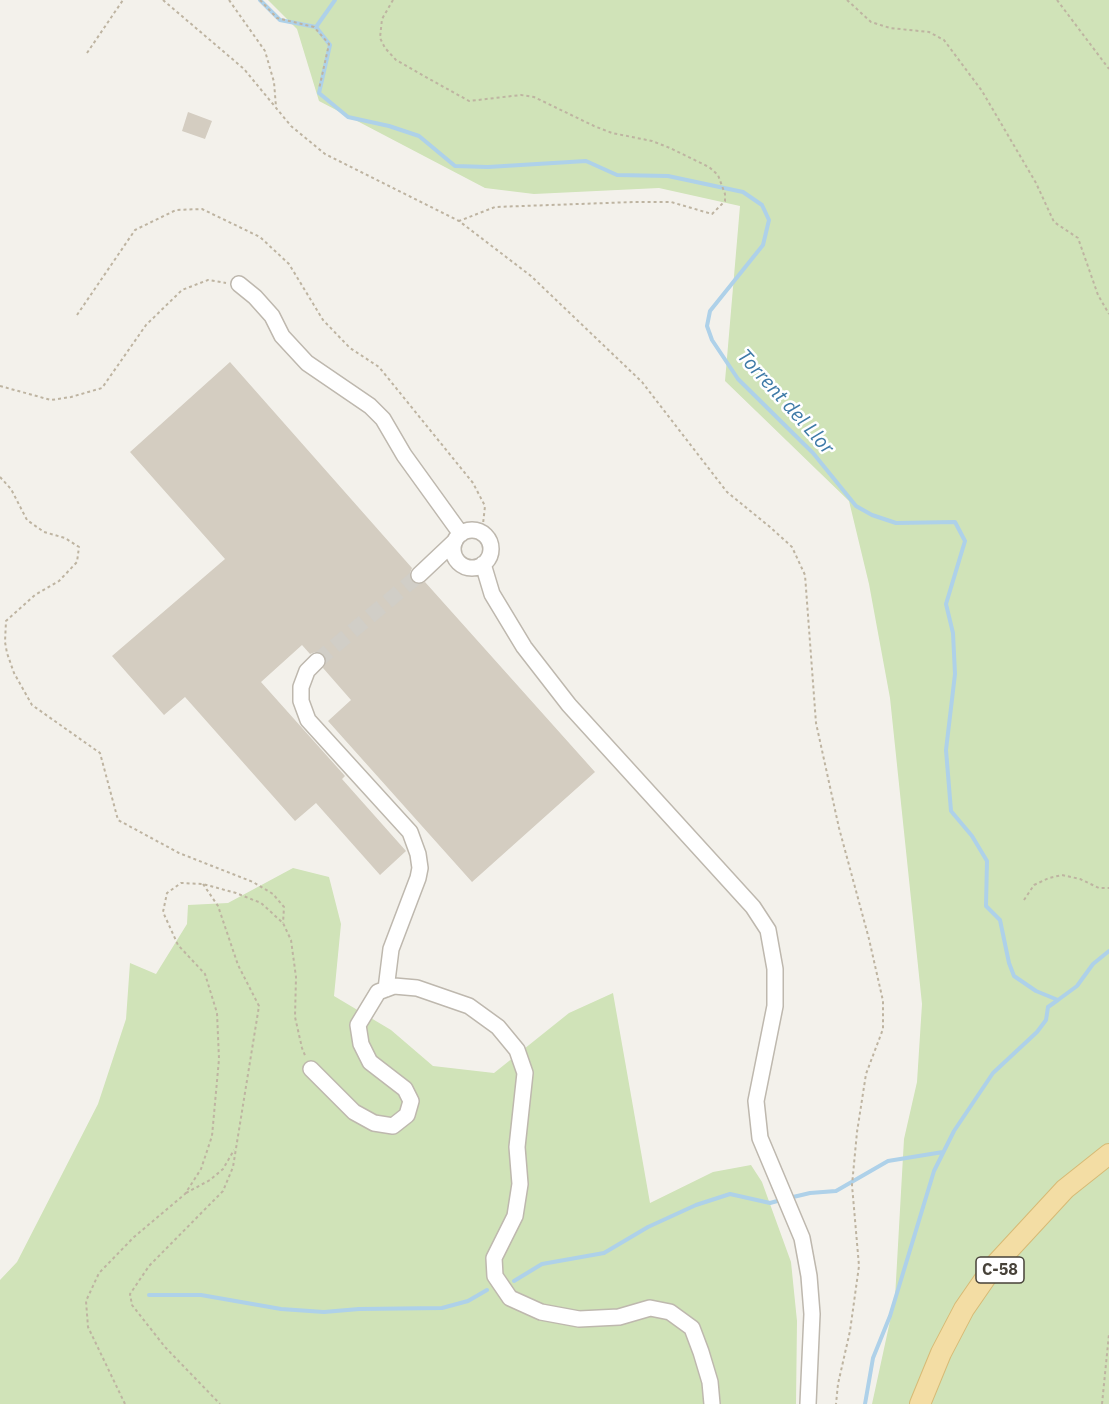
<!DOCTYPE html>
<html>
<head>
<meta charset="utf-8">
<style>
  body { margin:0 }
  canvas { display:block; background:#f3f1eb }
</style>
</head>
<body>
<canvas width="1109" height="1404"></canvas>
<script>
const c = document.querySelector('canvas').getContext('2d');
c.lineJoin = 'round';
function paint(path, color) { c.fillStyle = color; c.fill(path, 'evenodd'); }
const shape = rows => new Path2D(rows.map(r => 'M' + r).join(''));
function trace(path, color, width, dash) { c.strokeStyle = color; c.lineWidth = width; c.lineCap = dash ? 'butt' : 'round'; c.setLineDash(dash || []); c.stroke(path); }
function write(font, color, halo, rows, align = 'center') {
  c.font = font + ' "IBM Plex Sans",sans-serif'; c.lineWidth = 5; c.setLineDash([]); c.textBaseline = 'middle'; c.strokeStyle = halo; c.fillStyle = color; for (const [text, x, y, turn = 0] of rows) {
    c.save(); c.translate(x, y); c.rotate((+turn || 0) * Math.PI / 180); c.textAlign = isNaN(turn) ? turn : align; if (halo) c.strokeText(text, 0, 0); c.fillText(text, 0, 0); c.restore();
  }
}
const green = shape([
  [268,0,1109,0,1109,1404,872,1404,895,1298,904,1139,917,1082,922,1004,890,698,869,584,849,501,725,381,740,206,659,188,534,194,485,188,319,101,297,29],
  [293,868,329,877,341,924,334,996,391,1030,433,1066,494,1073,569,1013,613,993,650,1203,713,1172,751,1165,762,1182,791,1262,797,1321,796,1404,0,1404,0,1280,17,1262,98,1104,126,1019,130,963,156,974,187,924,188,905,228,903]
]);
const stream = shape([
  [260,0,280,20,316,27,330,45,319,93,348,117,389,126,419,136,455,166,488,167,586,161,617,175,668,176,743,192,762,205,769,220,763,245,710,311,707,326,712,340,738,379,813,453,856,506,872,515,896,523,955,522,965,541,946,604,953,633,955,674,946,750,951,811,972,836,987,861,986,906,1000,920,1009,963,1014,976,1036,991,1058,1000,1077,986,1093,964,1109,951],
  [316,27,335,0],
  [789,1198,810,1193,836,1191,888,1161,943,1152],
  [514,1281,542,1264,604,1253,648,1227,696,1205,730,1194,770,1203,781,1200],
  [149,1295,201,1295,281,1309,324,1312,359,1309,442,1308,468,1301,487,1290],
  [865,1404,873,1358,890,1316,934,1171,954,1131,993,1073,1037,1032,1046,1020,1048,1007,1058,1000]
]);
const building = shape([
  [188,112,212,121,205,139,182,131],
  [230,362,412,568,410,573,412,581,417,584,425,582,595,772,472,882,328,721,351,700,323,668,326,659,323,654,315,652,310,654,302,645,261,682,345,776,342,779,406,851,380,875,316,803,295,821,185,697,164,715,112,656,225,559,130,452]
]);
const minorTunnel = shape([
  [317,661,419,575]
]);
const path = shape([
  [163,0,244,69,291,126,325,154,459,221,531,276,642,382,727,492,770,527,792,547,805,575,816,723,839,828,869,939,883,1001,883,1029,866,1074,857,1132,852,1185,859,1266,850,1331,838,1384,836,1404],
  [229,0,265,51,274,82,276,107],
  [260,0,277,18,314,27,329,44,319,89],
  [393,0,382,19,380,38,385,48,396,60,424,76,469,101,521,95,534,97,594,126,612,133,652,141,670,148,709,167,718,175,725,194,725,201,712,214,671,202,634,202,495,207,459,221],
  [847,0,871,22,890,28,929,32,944,40,982,91,1036,183,1054,222,1078,238,1098,295,1109,314],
  [1057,0,1109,69],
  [87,53,123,0],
  [77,315,135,230,176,210,202,209,260,237,289,264,323,320,350,348,379,367,473,483,485,506,482,533],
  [0,386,51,400,71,397,102,388,146,325,182,290,208,280,226,283],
  [0,477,11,489,27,520,44,532,65,538,79,547,77,562,59,581,35,595,6,621,5,642,7,653,14,673,32,705,100,753,118,820,179,853,253,882,273,894,284,907,283,923],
  [203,884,218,906,238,965,259,1006,233,1167,223,1191,149,1266,130,1294,132,1305,165,1347,220,1404],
  [1024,900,1034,885,1049,878,1062,875,1080,879,1099,888,1109,888],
  [186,1193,210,1180,223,1169,234,1150],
  [125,1404,88,1327,86,1301,99,1273,134,1237,185,1194,201,1169,212,1136,219,1059,217,1013,205,974,178,945,163,912,167,893,181,883,203,884,236,893,261,903,283,923,291,940,296,977,295,1017,302,1048,306,1058],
  [1102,1404,1109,1334]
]);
const minor = shape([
  [239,284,255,297,272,316,282,336,307,363,370,406,383,419,404,455,461,534],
  '453 549a19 19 0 1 1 38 0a19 19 0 1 1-38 0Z',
  [483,564,492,594,524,647,569,705,753,907,768,930,775,969,775,1006,756,1101,760,1138,802,1238,809,1276,812,1314,808,1404],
  [419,575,455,541],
  [317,661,307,671,301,687,301,701,308,720,410,832,418,854,420,868,418,878,391,949,386,989],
  [311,1069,354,1112,374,1123,393,1126,407,1115,411,1101,405,1089,370,1062,361,1044,358,1025,378,992,394,986,417,988,469,1006,498,1027,517,1050,525,1073,517,1147,520,1184,515,1216,494,1258,495,1276,510,1298,541,1312,579,1319,619,1317,650,1308,670,1312,692,1328,701,1352,710,1382,712,1404]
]);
const major = shape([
  [920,1404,941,1353,964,1309,993,1267,1065,1189,1109,1154]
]);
const shields = [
  [1000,1270,48]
];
const shieldNames = [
  ["C-58",1000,1270]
];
const waterNames = [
  ["Torrent del Llor",785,402,48]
];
paint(green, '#d0e3b8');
trace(stream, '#aed1e9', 4);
paint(building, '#d4cdc1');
trace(minorTunnel, '#d1cec7', 15, [15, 8]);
trace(minor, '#beb8ae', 18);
trace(major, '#d7ba75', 22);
trace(path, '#beb4a1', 2, [3, 3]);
trace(minor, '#fff', 15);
trace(major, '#f3dda4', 20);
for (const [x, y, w] of shields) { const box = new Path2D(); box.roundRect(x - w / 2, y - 13, w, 26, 4.5); c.fillStyle = '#fff'; c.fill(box); trace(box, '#474239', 1.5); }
write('bold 16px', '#474239', null, shieldNames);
write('italic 20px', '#3e7aa7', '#fff', waterNames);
</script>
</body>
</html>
